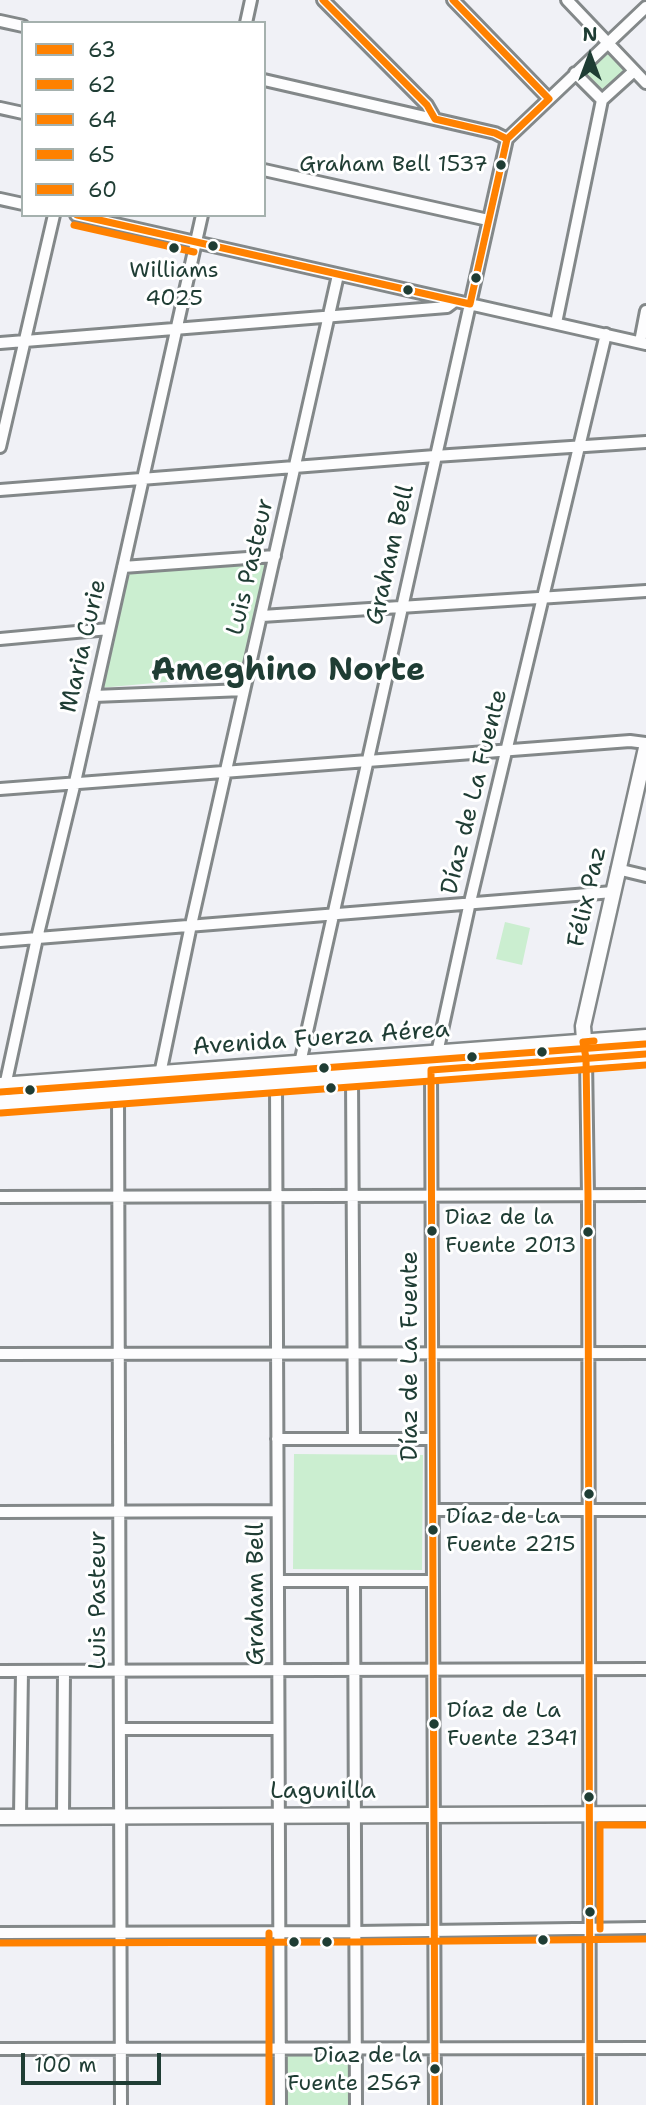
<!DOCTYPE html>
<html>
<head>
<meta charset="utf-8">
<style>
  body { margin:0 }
  #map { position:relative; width:646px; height:2105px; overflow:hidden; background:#f0f1f6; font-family:"Shantell Sans",sans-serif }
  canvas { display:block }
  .legend { position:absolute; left:21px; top:21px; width:245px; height:196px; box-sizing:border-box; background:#fff; border:2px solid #a5b1ae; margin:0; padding:9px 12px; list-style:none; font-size:21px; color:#1f3d34 }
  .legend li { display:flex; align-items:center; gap:14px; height:35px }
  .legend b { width:35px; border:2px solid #a5b1ae }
  .north { position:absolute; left:555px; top:21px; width:70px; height:70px; -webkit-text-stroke:5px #fff; paint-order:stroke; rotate:0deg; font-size:19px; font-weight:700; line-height:28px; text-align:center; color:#1f3d34 }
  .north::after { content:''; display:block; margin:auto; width:24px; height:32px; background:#1f3d34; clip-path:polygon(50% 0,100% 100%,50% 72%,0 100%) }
  .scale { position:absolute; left:21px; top:2053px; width:140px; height:32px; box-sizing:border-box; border:4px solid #1f3d34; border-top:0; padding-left:9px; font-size:21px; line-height:24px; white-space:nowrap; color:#1f3d34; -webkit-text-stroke:5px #fff; paint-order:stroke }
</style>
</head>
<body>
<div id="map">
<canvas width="646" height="2105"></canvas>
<ul class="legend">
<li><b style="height:9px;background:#ff8100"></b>63</li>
<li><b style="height:9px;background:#ff8100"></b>62</li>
<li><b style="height:9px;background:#ff8100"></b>64</li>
<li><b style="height:9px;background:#ff8100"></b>65</li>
<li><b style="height:9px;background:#ff8100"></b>60</li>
</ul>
<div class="north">N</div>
<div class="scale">100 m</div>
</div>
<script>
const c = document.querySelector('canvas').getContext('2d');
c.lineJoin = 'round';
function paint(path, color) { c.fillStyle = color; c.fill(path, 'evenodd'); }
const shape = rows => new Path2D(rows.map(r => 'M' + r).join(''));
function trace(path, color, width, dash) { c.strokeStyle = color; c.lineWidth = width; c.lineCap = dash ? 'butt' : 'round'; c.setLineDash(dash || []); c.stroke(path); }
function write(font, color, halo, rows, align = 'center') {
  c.font = font + ' "Shantell Sans",sans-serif'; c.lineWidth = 6; c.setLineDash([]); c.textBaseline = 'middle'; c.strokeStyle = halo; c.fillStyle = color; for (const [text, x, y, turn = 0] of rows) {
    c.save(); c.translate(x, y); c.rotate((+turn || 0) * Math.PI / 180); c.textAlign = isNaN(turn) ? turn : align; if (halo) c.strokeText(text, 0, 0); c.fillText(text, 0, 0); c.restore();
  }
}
const green = shape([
  [608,49,629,71,604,95,583,73],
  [267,562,240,675,100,688,130,570],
  [505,922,530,928,522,965,496,959],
  [294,1454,423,1455,422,1570,293,1569],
  [280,2049,356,2049,356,2105,280,2105]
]);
const street = shape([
  [323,0,427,105,435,119],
  [453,0,549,99],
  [567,0,646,83],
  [0,21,23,26],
  [246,23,251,0],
  [575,73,602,100],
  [264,80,495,133,507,139],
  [0,108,23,113],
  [264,170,488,220],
  [0,199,23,204],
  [76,215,646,344],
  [556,323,602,100,634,71],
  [640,342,646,311],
  [0,343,447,307,455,301],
  [0,447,54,215],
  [0,490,435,456,646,442],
  [123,567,275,556],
  [262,616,646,591],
  [0,639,109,629],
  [94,696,244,690],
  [0,789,630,741,646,743],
  [617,869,646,876],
  [0,941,613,892],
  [586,1058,588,1195,590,2105],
  [300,1063,507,139,646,7],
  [160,1074,191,925,338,275],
  [352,1076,354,1439],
  [276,1082,280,2105],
  [5,1086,37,938,75,782,202,215],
  [118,1094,121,2105],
  [0,1197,646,1195],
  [0,1354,646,1353],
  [277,1439,432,1439],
  [433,1510,646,1510],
  [0,1512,277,1511],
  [278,1581,432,1581],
  [354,1581,356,2105],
  [0,1671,646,1669],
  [120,1729,278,1729],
  [20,1816,22,1671],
  [63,1816,64,1671],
  [0,1933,356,1932,646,1928],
  [0,2049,646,2048],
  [435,2105,431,1070,437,1053,470,902,606,334]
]);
const secondary = shape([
  [585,1053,583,1026,646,748],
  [0,1817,646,1814]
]);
const primary = shape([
  [0,1086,646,1038],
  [0,1103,646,1054]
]);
const bus1 = shape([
  [435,2105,431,1070,646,1054],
  [590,2105,588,1195,586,1058,583,1042,594,1041]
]);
const bus2 = shape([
  [323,0,427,105,435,119,495,133,507,139],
  [453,0,549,99,507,139,470,304],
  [77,215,470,304]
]);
const bus3 = shape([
  [600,1929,600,1825,646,1825],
  [269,1933,269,2105],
  [0,1943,356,1942,646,1939]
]);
const bus4 = shape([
  [1,1113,646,1065]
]);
const bus5 = shape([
  [0,1092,645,1044]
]);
const bus6 = shape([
  [74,225,194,252]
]);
const markers = [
  [501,165,6,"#1f3d34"],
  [213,246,6,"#1f3d34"],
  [174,248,6,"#1f3d34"],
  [476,278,6,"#1f3d34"],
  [408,290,6,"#1f3d34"],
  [542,1052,6,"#1f3d34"],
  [472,1057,6,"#1f3d34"],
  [324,1068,6,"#1f3d34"],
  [331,1088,6,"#1f3d34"],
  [30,1090,6,"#1f3d34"],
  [432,1231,6,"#1f3d34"],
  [588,1232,6,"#1f3d34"],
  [589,1494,6,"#1f3d34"],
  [433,1530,6,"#1f3d34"],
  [434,1724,6,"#1f3d34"],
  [589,1797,6,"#1f3d34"],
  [590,1912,6,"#1f3d34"],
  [543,1940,6,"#1f3d34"],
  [294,1942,6,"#1f3d34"],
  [327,1942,6,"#1f3d34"],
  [435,2069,6,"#1f3d34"]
];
const busNames = [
  ["Graham Bell 1537",488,165,"right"],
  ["Williams",174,271,"center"],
  ["4025",174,299,"center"],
  ["Diaz de la",445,1218],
  ["Fuente 2013",445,1246],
  ["Díaz de La",446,1517],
  ["Fuente 2215",446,1545],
  ["Díaz de La",447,1711],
  ["Fuente 2341",447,1739],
  ["Diaz de la",422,2056,"right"],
  ["Fuente 2567",422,2084,"right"]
];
const streetNames = [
  ["Graham Bell",391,555,-77],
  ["Luis Pasteur",251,567,-77],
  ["Maria Curie",84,646,-77],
  ["Díaz de La Fuente",475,792,-76],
  ["Félix Paz",588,897,-77],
  ["Avenida Fuerza Aérea",321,1039,-4],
  ["Díaz de La Fuente",411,1356,-90],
  ["Graham Bell",257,1594,-90],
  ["Luis Pasteur",99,1600,-90],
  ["Lagunilla",323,1792]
];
const districtNames = [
  ["Ameghino Norte",288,672]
];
paint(green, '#cbeed0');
trace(street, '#838889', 16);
trace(secondary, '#838889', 19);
trace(primary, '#838889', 21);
trace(street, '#fdfdfe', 10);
trace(secondary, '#fdfdfe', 14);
trace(primary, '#fdfdfe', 16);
trace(bus1, '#ff8100', 7);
trace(bus2, '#ff8100', 7);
trace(bus3, '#ff8100', 7);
trace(bus4, '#ff8100', 7);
trace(bus5, '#ff8100', 7);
trace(bus6, '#ff8100', 7);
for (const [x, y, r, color] of markers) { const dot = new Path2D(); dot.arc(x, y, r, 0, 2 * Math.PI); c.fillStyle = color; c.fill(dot); trace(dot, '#fff', 2.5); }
write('22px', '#1f3d34', '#fff', busNames, 'left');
write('24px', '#1f3d34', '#fff', streetNames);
write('bold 32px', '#1f3d34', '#fff', districtNames);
</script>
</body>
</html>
